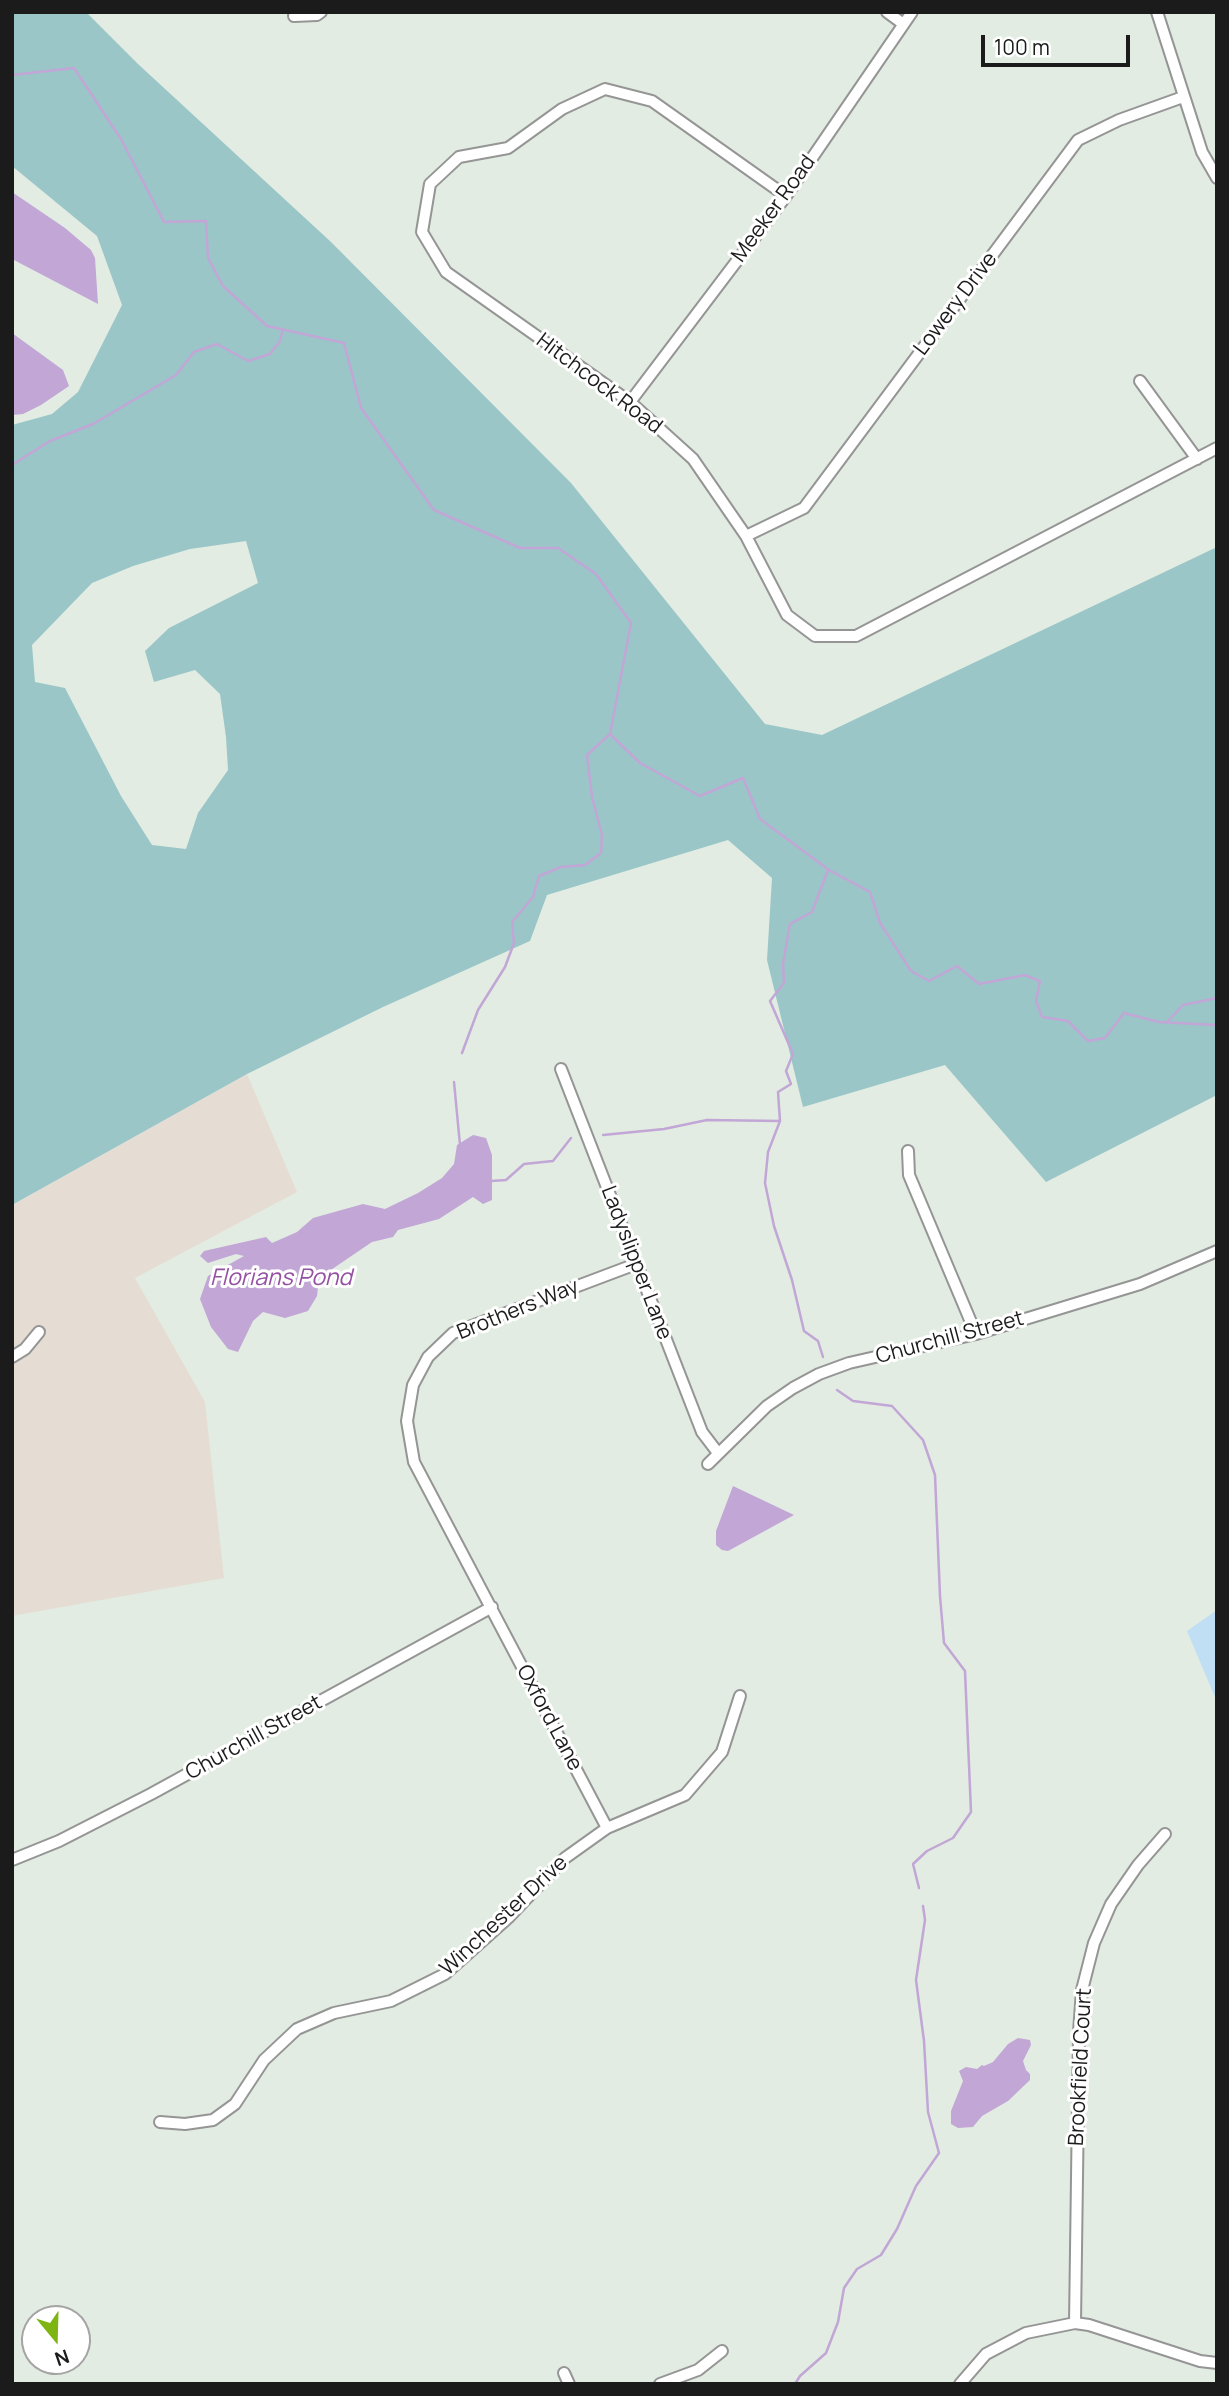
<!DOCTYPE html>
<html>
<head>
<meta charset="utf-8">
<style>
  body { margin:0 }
  #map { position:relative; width:1229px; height:2396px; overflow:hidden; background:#e2ece2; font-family:Manrope,sans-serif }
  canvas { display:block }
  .frame { position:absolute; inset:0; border:14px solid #1b1b1b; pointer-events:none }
  .north { position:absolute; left:21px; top:2305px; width:70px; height:70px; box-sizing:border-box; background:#fff; border:2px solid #a4a4a4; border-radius:50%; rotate:161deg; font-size:19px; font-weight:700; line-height:28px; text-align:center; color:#1b1b1b }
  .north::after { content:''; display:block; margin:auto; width:24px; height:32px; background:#7eb512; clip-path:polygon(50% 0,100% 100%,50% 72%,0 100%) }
  .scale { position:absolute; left:981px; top:35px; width:149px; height:32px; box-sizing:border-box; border:4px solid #1b1b1b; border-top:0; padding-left:9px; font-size:21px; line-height:24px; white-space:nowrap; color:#1b1b1b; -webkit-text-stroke:5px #fff; paint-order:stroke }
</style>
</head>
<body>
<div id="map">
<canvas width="1229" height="2396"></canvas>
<div class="frame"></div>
<div class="north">N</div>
<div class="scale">100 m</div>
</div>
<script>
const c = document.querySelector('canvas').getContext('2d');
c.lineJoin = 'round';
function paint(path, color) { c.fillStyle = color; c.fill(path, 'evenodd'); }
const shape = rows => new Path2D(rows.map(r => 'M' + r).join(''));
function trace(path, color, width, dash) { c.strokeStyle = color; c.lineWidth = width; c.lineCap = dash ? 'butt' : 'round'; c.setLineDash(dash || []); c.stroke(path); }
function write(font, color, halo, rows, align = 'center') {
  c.font = font + ' Manrope,sans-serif'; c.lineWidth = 6; c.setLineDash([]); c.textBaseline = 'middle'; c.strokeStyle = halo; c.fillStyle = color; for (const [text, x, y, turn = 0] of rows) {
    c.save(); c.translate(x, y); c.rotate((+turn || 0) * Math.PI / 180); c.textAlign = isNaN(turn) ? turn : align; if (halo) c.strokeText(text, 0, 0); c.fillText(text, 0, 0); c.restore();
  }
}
const industrial = shape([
  [247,1074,297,1192,135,1278,205,1402,224,1578,12,1616,12,1205]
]);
const forest = shape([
  [12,12,86,12,138,64,331,242,571,483,765,724,822,735,1217,547,1217,1095,1046,1182,945,1065,803,1107,767,960,772,878,728,840,547,895,530,941,383,1007,247,1074,12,1205,12,425,52,414,78,392,122,305,97,236,12,166],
  [246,541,258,583,169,628,145,651,154,682,195,670,220,694,226,737,228,770,198,813,186,849,152,845,121,796,65,688,35,682,32,645,92,583,133,566,190,549]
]);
const park = shape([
  [1217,1610,1217,1702,1187,1631]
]);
const water = shape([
  [12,192,65,228,91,250,95,258,98,304,12,259],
  [12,333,63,370,69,386,41,405,23,414,12,415],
  [473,1135,486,1138,492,1155,492,1200,483,1204,473,1197,439,1219,398,1230,393,1237,372,1242,319,1278,317,1296,308,1311,285,1318,263,1312,253,1321,238,1352,228,1349,211,1327,200,1299,208,1276,244,1256,236,1254,208,1263,200,1256,204,1251,266,1237,272,1243,297,1232,313,1218,363,1204,385,1209,418,1193,442,1178,454,1164,457,1145],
  [733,1486,794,1515,728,1551,722,1550,716,1545,716,1531],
  [1018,2038,1030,2040,1031,2045,1023,2061,1026,2070,1030,2074,1030,2080,1008,2101,982,2116,973,2127,958,2128,951,2124,951,2111,963,2081,959,2071,966,2067,977,2069,982,2065,984,2066,993,2062,1008,2044]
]);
const stream = shape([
  [12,75,74,68,121,139,164,222,206,221,208,258,223,286,267,326,344,343,361,408,434,510,520,548,558,548,596,574,631,623,610,734,640,763,700,796,743,778,760,819,829,870,870,892,880,923,911,971,929,981,957,966,979,984,1025,975,1040,981,1036,1001,1042,1017,1068,1021,1088,1041,1105,1038,1124,1013,1159,1022,1215,1025,1217,1027],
  [12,465,50,441,93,424,176,375,194,352,217,344,248,361,270,354,280,341,283,329],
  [1166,1023,1183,1005,1217,998],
  [462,1053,478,1010,505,967,514,943,512,922,533,897,539,876,561,867,585,865,601,853,602,835,592,797,587,755,610,734],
  [454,1082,460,1145],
  [603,1135,664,1129,707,1120,780,1121],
  [491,1181,506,1180,524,1164,553,1161,571,1138],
  [823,1357,818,1341,804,1331,792,1280,774,1226,765,1183,768,1152,780,1121,778,1092,791,1084,786,1071,793,1054,770,1001,784,983,783,964,790,924,812,912,828,870],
  [837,1390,853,1401,892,1406,923,1440,935,1475,940,1596,944,1643,965,1671,971,1812,953,1838,927,1851,913,1864,919,1888],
  [795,2384,800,2376,826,2353,838,2322,844,2288,857,2269,881,2255,897,2229,916,2186,939,2153,928,2112,924,2041,916,1980,925,1920,923,1906]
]);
const minor = shape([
  [887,12,902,23],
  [1157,12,1202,152,1217,178],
  [294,16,317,15,321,12],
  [786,196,652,101,605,89,562,109,508,148,459,157,430,184,422,232,446,272,630,402,693,459,746,536,787,615,815,636,856,636,1217,448],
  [1140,381,1197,459],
  [630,402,786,196,912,12],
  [746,536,804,508,1078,140,1119,120,1183,97],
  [561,1069,702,1432,718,1453],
  [908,1151,909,1175,976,1334],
  [12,1357,25,1349,39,1332],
  [708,1464,767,1406,793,1388,819,1374,849,1363,976,1334,1140,1284,1217,1251],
  [607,1828,414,1462,407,1421,413,1385,428,1357,453,1333,636,1264],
  [12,1860,59,1841,151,1794,492,1607],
  [160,2122,185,2124,213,2120,235,2104,264,2060,297,2029,334,2013,391,2001,445,1974,509,1917,565,1858,607,1828,685,1795,722,1752,740,1696],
  [1075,2323,1079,2032,1082,1990,1094,1943,1111,1904,1138,1865,1165,1834],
  [564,2373,569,2384],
  [660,2384,698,2370,722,2351],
  [960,2384,986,2354,1026,2333,1075,2323,1089,2325,1200,2361,1217,2363]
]);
const streetNames = [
  ["Meeker Road",774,209,-54],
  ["Lowery Drive",956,304,-53],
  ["Hitchcock Road",599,384,37],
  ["Ladyslipper Lane",636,1263,69],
  ["Brothers Way",518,1310,-22],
  ["Churchill Street",950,1338,-15],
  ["Oxford Lane",549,1718,62],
  ["Churchill Street",254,1738,-29],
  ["Winchester Drive",504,1916,-43],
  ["Brookfield Court",1081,2067,-87]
];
const waterNames = [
  ["Florians Pond",281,1279]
];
paint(industrial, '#e5ddd4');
paint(forest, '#9ac6c8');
paint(park, '#c1dff4');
paint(water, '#c1a6d6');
trace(stream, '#c1a6d6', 2.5);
trace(minor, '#959595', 14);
trace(minor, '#fff', 10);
write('21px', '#1b1b1b', '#fff', streetNames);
write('italic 23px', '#9451a2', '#fff', waterNames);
</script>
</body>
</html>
